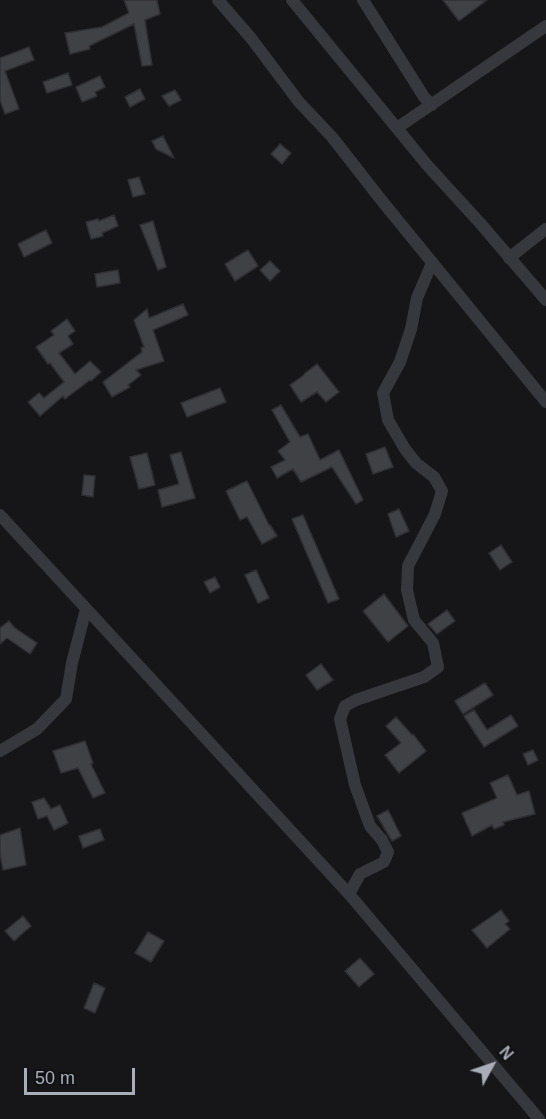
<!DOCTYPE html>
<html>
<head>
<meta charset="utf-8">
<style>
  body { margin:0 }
  #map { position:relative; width:546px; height:1119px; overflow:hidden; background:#161618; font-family:Helvetica,sans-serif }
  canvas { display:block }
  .north { position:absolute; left:462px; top:1035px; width:60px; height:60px; -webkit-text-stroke:4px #111113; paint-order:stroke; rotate:50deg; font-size:16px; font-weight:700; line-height:24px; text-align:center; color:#a8adb8 }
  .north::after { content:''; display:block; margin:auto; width:21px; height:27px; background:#a8adb8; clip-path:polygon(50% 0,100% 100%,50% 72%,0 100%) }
  .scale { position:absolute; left:24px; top:1068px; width:111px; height:27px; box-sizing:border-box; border:3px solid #a8adb8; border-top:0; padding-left:8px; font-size:18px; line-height:21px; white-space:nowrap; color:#a8adb8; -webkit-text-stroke:4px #111113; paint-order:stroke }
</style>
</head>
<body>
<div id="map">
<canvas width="546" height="1119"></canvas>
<div class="north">N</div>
<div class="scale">50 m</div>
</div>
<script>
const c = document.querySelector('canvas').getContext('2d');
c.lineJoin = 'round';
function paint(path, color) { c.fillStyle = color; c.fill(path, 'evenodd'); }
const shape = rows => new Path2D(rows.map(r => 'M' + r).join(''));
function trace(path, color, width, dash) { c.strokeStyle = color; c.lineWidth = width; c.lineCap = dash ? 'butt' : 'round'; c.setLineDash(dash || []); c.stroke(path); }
const building = shape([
  [124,0,157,0,160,14,145,20,152,65,142,66,134,24,89,46,90,49,70,54,65,33,102,27,129,13,124,0],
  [443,0,487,0,459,21,443,0],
  [29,47,34,60,5,71,19,109,5,114,0,100,0,58,29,47],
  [68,73,72,85,47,93,43,82,68,73],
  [100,76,105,87,95,92,97,96,82,102,76,87,100,76],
  [140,89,145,99,130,107,125,97,140,89],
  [175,90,181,100,169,106,162,96,175,90],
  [163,136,174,158,156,149,152,141,163,136],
  [280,144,291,153,282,164,271,154,280,144],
  [139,177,145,194,133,197,128,180,139,177],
  [114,215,118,226,102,233,103,236,91,239,86,222,98,219,99,221,114,215],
  [153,221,166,267,158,270,140,225,153,221],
  [46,230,52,243,24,257,18,244,46,230],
  [248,250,258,266,235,281,225,264,248,250],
  [270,261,280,271,270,281,260,270,270,261],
  [118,270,120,283,97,287,95,274,118,270],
  [183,304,188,315,153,330,164,361,136,370,141,375,128,385,130,387,112,397,103,382,142,352,141,348,144,347,134,320,147,309,149,318,183,304],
  [67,319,75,331,68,336,73,344,59,353,75,374,90,361,101,372,91,381,90,380,65,399,63,396,40,416,28,402,39,393,44,398,64,382,50,363,48,364,36,347,54,335,51,331,67,319],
  [317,364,339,392,326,402,317,392,301,402,290,385,304,375,304,374,317,364],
  [220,388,226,402,187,417,181,403,220,388],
  [281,405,300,437,308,434,320,460,339,450,363,500,356,504,332,467,301,482,293,469,277,478,271,467,285,460,278,451,290,442,272,410,281,405],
  [385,447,393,467,373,474,366,454,385,447],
  [181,452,195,498,162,507,158,490,179,484,170,455,181,452],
  [147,453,155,485,139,489,130,457,147,453],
  [84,475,95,476,93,497,82,495,84,475],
  [247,481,269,525,270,525,277,536,262,544,247,517,240,520,226,491,247,481],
  [399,509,409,531,396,537,388,514,399,509],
  [303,515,339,599,328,603,292,519,303,515],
  [501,545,512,562,500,570,489,553,501,545],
  [256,570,269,598,258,603,245,575,256,570],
  [215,577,220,587,210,593,204,582,215,577],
  [384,594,408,626,388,642,363,611,384,594],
  [447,610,455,621,437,634,428,624,447,610],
  [9,621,15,628,37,643,30,654,7,638,0,644,0,628,9,621],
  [321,664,333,680,317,690,306,675,321,664],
  [485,683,493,695,463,714,455,701,485,683],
  [474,710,487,730,511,715,518,726,484,747,464,716,474,710],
  [396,717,412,735,413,734,426,751,399,773,385,755,401,743,386,726,396,717],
  [85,741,93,763,91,764,105,793,93,798,78,768,61,773,53,751,85,741],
  [533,750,538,760,528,765,523,754,533,750],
  [508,775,517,795,529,791,535,814,503,822,504,825,494,829,492,825,472,836,462,813,497,798,490,783,508,775],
  [44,798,51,809,60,805,68,823,54,830,47,816,38,819,32,802,44,798],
  [388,810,401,836,392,841,377,816,388,810],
  [20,828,26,865,3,870,0,854,0,835,20,828],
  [100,829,104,840,83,848,79,836,100,829],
  [501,910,509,921,505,924,510,929,487,948,472,930,501,910],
  [23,916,31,926,14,941,5,931,23,916],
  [148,932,164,941,151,962,135,953,148,932],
  [360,958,374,974,359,987,345,971,360,958],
  [94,983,105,988,95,1013,84,1008,94,983]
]);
const street = shape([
  [218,0,251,38,299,102,332,137,382,201,546,402],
  [292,0,427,165,480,223,546,300],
  [363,0,424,97,432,105],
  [397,128,546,26],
  [509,258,546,229],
  [0,515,349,894,539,1119],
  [0,751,37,729,66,699,72,663,86,609],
  [349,894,360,874,384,862,388,852,382,840,370,826,355,785,340,719,345,706,356,700,424,677,438,667,433,643,414,620,407,590,408,566,435,514,442,491,434,477,416,463,405,449,388,420,383,393,400,362,411,329,417,298,432,263]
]);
paint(building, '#404145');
trace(building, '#303034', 1.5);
trace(street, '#37383d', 12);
</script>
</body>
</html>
